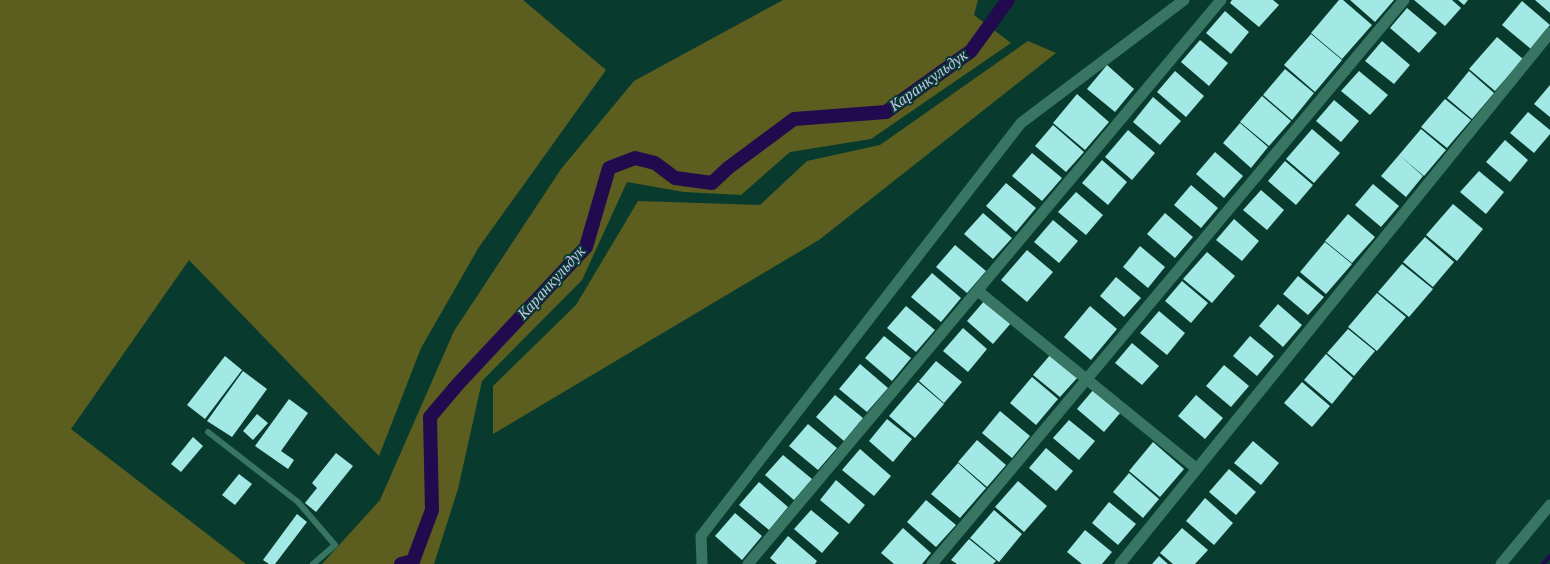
<!DOCTYPE html>
<html>
<head>
<meta charset="utf-8">
<style>
  body { margin:0 }
  canvas { display:block; background:#083b2e }
</style>
</head>
<body>
<canvas width="1550" height="564"></canvas>
<script>
const c = document.querySelector('canvas').getContext('2d');
c.lineJoin = 'round';
function paint(path, color) { c.fillStyle = color; c.fill(path, 'evenodd'); }
const shape = rows => new Path2D(rows.map(r => 'M' + r).join(''));
function trace(path, color, width, dash) { c.strokeStyle = color; c.lineWidth = width; c.lineCap = dash ? 'butt' : 'round'; c.setLineDash(dash || []); c.stroke(path); }
function write(font, color, halo, rows, align = 'center') {
  c.font = font + ' "PT Serif",serif'; c.lineWidth = 4; c.setLineDash([]); c.textBaseline = 'middle'; c.strokeStyle = halo; c.fillStyle = color; for (const [text, x, y, turn = 0] of rows) {
    c.save(); c.translate(x, y); c.rotate((+turn || 0) * Math.PI / 180); c.textAlign = isNaN(turn) ? turn : align; if (halo) c.strokeText(text, 0, 0); c.fillText(text, 0, 0); c.restore();
  }
}
const forest = shape([
  [0,0,523,0,606,70,479,247,421,348,379,456,189,260,71,429,246,564,0,564],
  [783,0,978,0,974,15,1011,43,871,139,790,152,741,195,684,192,627,182,582,280,482,381,458,489,434,564,322,564,380,500,454,331,561,169,634,81],
  [1028,41,1056,53,819,240,493,434,493,386,576,305,638,201,760,205,807,161,880,145]
]);
const stream = shape([
  [1543,564,1550,556]
]);
const canal = shape([
  [401,564,413,561,432,510,430,417,458,384,586,247,609,168,635,158,655,163,675,178,712,183,728,168,794,119,886,112,971,51,1008,0]
]);
const building = shape([
  [1232,0,1273,0,1279,5,1259,27,1230,3],
  [1339,0,1343,0,1372,25,1342,59,1311,33],
  [1350,0,1394,0,1375,22],
  [1414,0,1452,0,1461,8,1445,26],
  [1458,0,1468,0,1464,5],
  [1535,0,1550,0,1550,13],
  [1522,1,1550,25,1531,49,1502,25],
  [1407,8,1437,33,1419,53,1390,28],
  [1225,11,1249,32,1231,54,1206,33],
  [1311,34,1342,60,1315,92,1284,65],
  [1497,37,1523,59,1495,91,1469,69],
  [1200,40,1228,63,1209,86,1181,62],
  [1382,41,1410,65,1394,84,1365,61],
  [1107,65,1134,89,1115,112,1087,89],
  [1285,69,1314,93,1292,120,1263,95],
  [1175,71,1204,96,1186,117,1157,92],
  [1359,71,1388,95,1370,115,1341,91],
  [1469,71,1494,93,1472,119,1447,98],
  [1550,85,1550,117,1534,104],
  [1077,94,1109,122,1085,150,1053,123],
  [1262,96,1291,121,1269,146,1240,122],
  [1153,97,1181,121,1160,145,1133,122],
  [1445,99,1471,120,1447,148,1421,127],
  [1334,100,1359,121,1341,142,1316,121],
  [1528,112,1550,130,1550,134,1534,153,1510,133],
  [1240,123,1268,147,1251,168,1223,143],
  [1053,125,1084,152,1066,172,1035,146],
  [1312,129,1340,153,1314,183,1286,159],
  [1421,129,1446,150,1424,176,1399,155],
  [1128,130,1155,153,1132,180,1105,157],
  [1505,140,1528,160,1510,182,1486,162],
  [1215,152,1243,176,1224,198,1196,174],
  [1032,153,1062,178,1042,201,1012,176],
  [1399,155,1423,176,1406,197,1381,176],
  [1102,160,1127,182,1108,205,1082,183],
  [1285,161,1313,185,1296,205,1268,181],
  [1479,171,1504,192,1486,214,1460,192],
  [1006,183,1036,208,1016,232,986,206],
  [1373,184,1399,206,1381,227,1355,205],
  [1191,185,1218,208,1201,228,1174,205],
  [1261,190,1284,210,1267,230,1243,210],
  [1076,192,1103,215,1086,235,1058,212],
  [1453,204,1483,229,1457,261,1426,235],
  [983,213,1012,238,993,259,964,234],
  [1165,213,1193,237,1175,258,1147,234],
  [1348,214,1375,237,1352,263,1325,241],
  [1234,219,1259,241,1242,261,1216,240],
  [1053,220,1078,241,1059,263,1034,242],
  [1425,237,1454,262,1433,287,1403,262],
  [1325,242,1352,264,1326,294,1300,272],
  [955,245,986,271,967,293,936,267],
  [1140,246,1165,267,1148,288,1123,267],
  [1027,250,1053,272,1027,302,1001,280],
  [1207,252,1235,276,1212,303,1183,279],
  [1402,264,1433,289,1409,317,1378,292],
  [932,273,961,298,941,322,911,297],
  [1298,276,1324,297,1308,315,1283,294],
  [1116,277,1141,298,1124,317,1100,296],
  [1182,281,1208,303,1191,323,1165,301],
  [1377,293,1406,317,1377,351,1348,327],
  [985,300,1011,323,993,344,967,321],
  [1278,304,1302,325,1283,347,1259,326],
  [906,306,935,330,916,352,887,328],
  [1090,306,1117,329,1091,360,1064,337],
  [1159,311,1185,333,1167,355,1140,333],
  [963,328,987,349,968,372,943,351],
  [1348,329,1375,351,1354,376,1327,353],
  [884,336,911,358,892,381,865,358],
  [1250,336,1274,356,1257,376,1233,356],
  [1132,343,1159,366,1142,385,1115,363],
  [1051,354,1078,377,1060,397,1033,375],
  [1326,354,1353,378,1332,404,1304,380],
  [225,356,242,370,205,419,187,405],
  [936,361,962,382,944,403,919,381],
  [860,364,888,388,867,412,839,389],
  [1224,365,1249,386,1231,407,1206,386],
  [243,371,267,389,232,437,207,421],
  [1032,377,1058,399,1036,425,1010,403],
  [918,382,944,404,915,438,889,416],
  [1302,382,1330,406,1312,427,1284,403],
  [1094,389,1121,412,1104,432,1077,409],
  [835,395,863,418,844,441,816,417],
  [1196,395,1223,418,1205,439,1178,416],
  [289,399,308,413,281,451,294,460,288,469,255,446],
  [1000,411,1030,436,1012,458,982,433],
  [257,414,268,423,253,440,243,431],
  [887,419,912,439,893,462,869,441],
  [1069,420,1095,441,1079,460,1053,438],
  [808,424,837,448,818,470,789,446],
  [193,437,203,446,181,472,171,464],
  [977,440,1006,465,987,487,958,462],
  [1253,441,1279,463,1261,485,1234,463],
  [1153,442,1184,469,1160,497,1129,471],
  [1046,448,1073,471,1056,491,1029,468],
  [860,449,891,476,874,496,842,470],
  [336,453,353,466,316,512,305,503,317,488,312,483],
  [783,455,812,479,794,500,765,475],
  [958,463,986,488,960,518,931,494],
  [1229,469,1256,492,1236,515,1209,492],
  [1129,473,1159,499,1143,518,1113,492],
  [239,474,252,484,235,505,222,495],
  [836,480,865,505,849,524,820,500],
  [1018,481,1047,506,1024,532,995,507],
  [759,482,788,507,769,530,739,505],
  [1205,498,1233,523,1214,545,1186,521],
  [926,500,956,525,936,547,907,522],
  [1109,502,1136,524,1118,545,1092,523],
  [811,510,839,533,822,553,794,529],
  [994,510,1022,534,999,562,970,538],
  [735,513,762,536,742,560,715,536],
  [297,514,307,522,275,564,269,564,263,560],
  [903,528,931,553,922,564,894,564,881,553],
  [1182,528,1208,550,1195,564,1173,564,1160,553],
  [1085,530,1112,552,1102,564,1082,564,1067,552],
  [788,536,817,561,815,564,777,564,770,558],
  [969,539,996,561,993,564,957,564,951,560],
  [1159,556,1168,564,1152,564]
]);
const service = shape([
  [208,432,298,502,335,545,313,564]
]);
const minor = shape([
  [978,291,1197,469],
  [702,564,701,536,1021,123,1184,0],
  [748,564,1221,0],
  [932,564,1404,0],
  [1120,564,1550,33],
  [1501,564,1550,505]
]);
const waterNames = [
  ["Каранкульдук",929,81,-36],
  ["Каранкульдук",552,283,-48]
];
paint(forest, '#5b5e1e');
trace(stream, '#220a4f', 4);
trace(canal, '#220a4f', 14);
paint(building, '#a2e9e5');
trace(service, '#387563', 6);
trace(minor, '#387563', 11);
write('italic 15px', '#c7c0f2', '#083b2e', waterNames);
</script>
</body>
</html>
